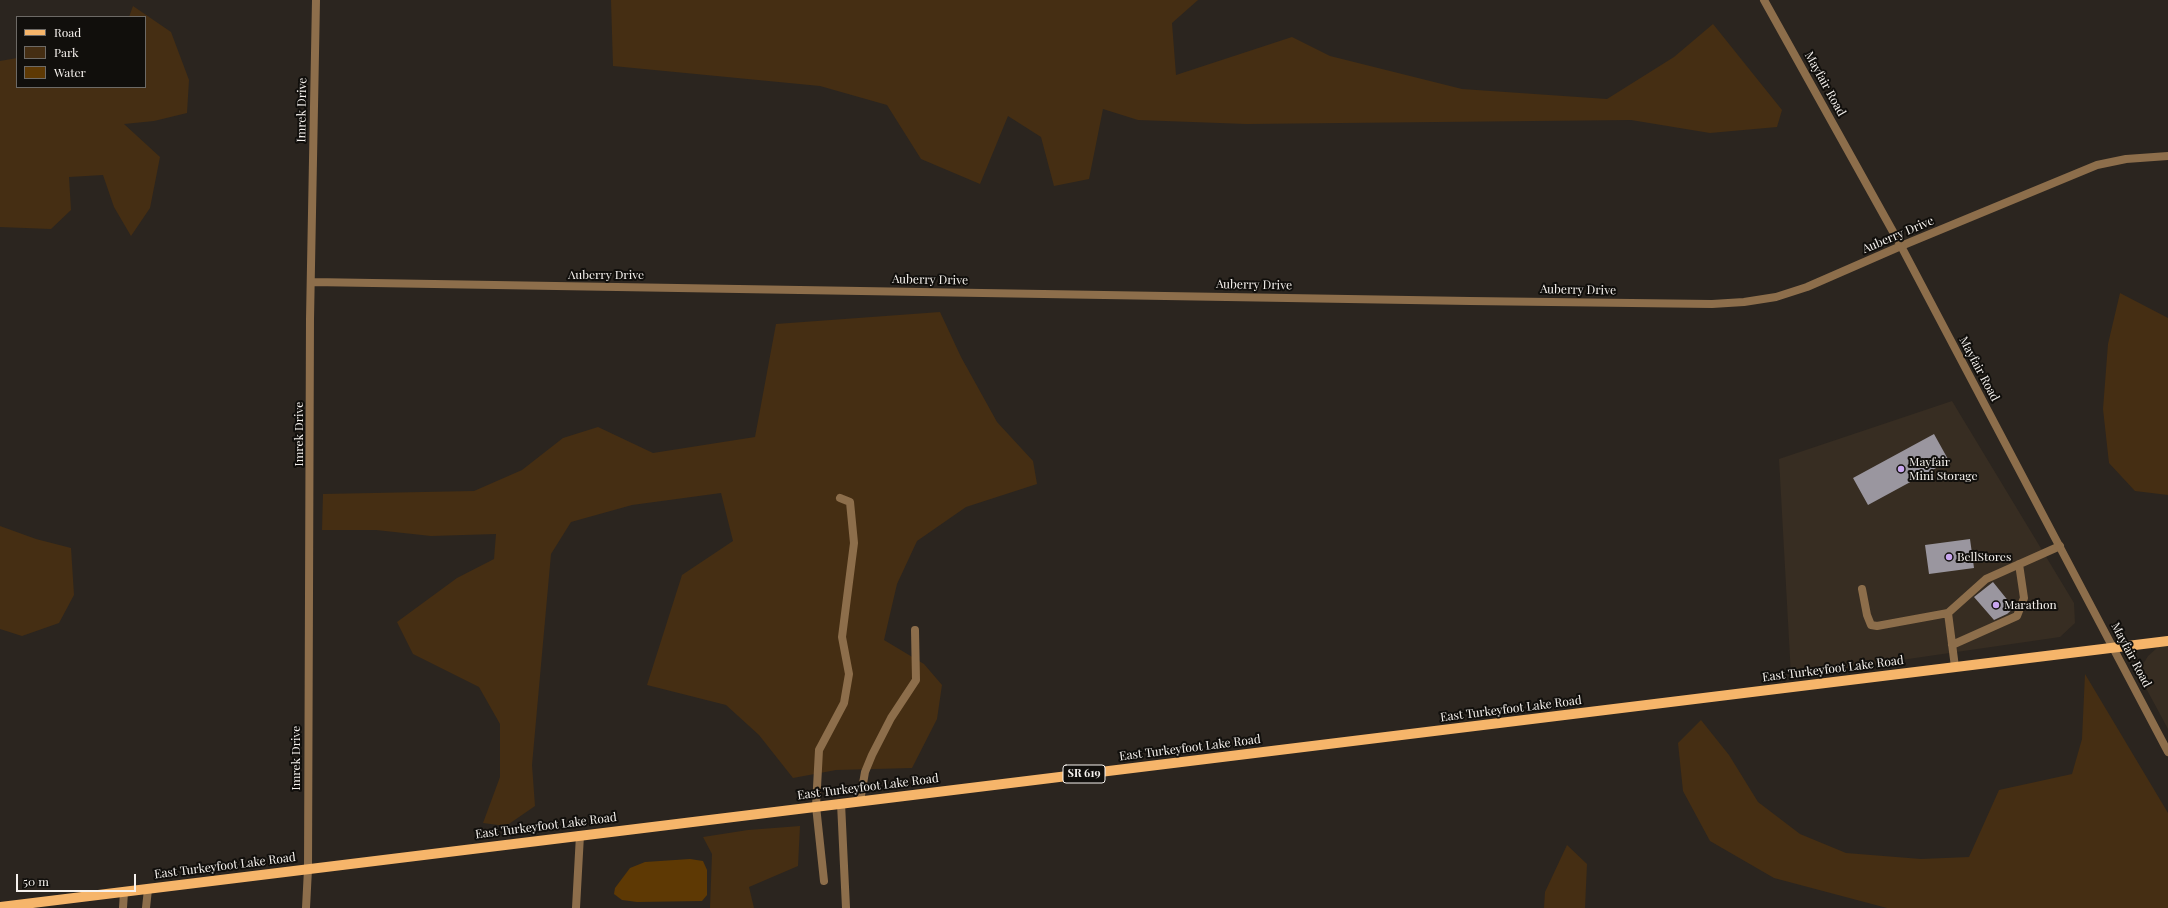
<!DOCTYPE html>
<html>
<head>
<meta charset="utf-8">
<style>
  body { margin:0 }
  #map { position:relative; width:2168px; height:908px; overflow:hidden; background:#2b251f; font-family:"Playfair Display",serif }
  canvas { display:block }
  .legend { position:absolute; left:16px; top:16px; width:130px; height:72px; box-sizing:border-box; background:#110f0c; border:1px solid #6d6a66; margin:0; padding:5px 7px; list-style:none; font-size:12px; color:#f6f2ee }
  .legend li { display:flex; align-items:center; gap:8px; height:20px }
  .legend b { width:20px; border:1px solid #6d6a66 }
  .scale { position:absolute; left:16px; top:874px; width:120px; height:18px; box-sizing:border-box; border:2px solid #f6f2ee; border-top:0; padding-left:5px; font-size:12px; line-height:14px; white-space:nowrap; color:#f6f2ee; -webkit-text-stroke:3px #110f0c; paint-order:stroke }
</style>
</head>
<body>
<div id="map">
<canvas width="2168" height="908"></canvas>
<ul class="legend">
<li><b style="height:5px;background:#f6b56a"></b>Road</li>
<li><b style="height:11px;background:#452e13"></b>Park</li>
<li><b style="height:11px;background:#5e3904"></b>Water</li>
</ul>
<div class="scale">50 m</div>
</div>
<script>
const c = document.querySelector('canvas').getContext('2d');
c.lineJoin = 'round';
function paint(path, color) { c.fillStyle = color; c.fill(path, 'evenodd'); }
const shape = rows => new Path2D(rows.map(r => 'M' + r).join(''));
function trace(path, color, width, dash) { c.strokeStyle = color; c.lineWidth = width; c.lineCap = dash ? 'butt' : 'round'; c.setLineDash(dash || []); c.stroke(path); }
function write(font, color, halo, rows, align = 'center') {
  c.font = font + ' "Playfair Display",serif'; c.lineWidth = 4; c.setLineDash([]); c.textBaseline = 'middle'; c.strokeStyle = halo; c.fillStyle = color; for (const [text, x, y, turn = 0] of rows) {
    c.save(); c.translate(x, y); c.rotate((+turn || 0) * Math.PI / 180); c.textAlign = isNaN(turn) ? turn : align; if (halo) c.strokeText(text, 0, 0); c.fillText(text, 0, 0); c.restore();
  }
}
const built = shape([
  [1952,401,2074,603,2075,623,2060,637,1791,676,1779,459],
  [2168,646,2168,729,2147,690,2140,669,2148,656,2158,647]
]);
const green = shape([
  [611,0,1198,0,1172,23,1176,75,1292,37,1330,56,1462,89,1607,99,1674,57,1713,24,1782,110,1777,127,1710,133,1631,120,1246,124,1138,120,1103,109,1089,179,1054,186,1041,137,1008,116,980,184,921,159,887,105,820,86,613,66],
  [133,6,171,32,189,80,187,113,154,121,124,124,160,157,150,208,131,236,114,207,103,175,69,177,71,210,51,229,0,227,0,61,17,58,17,87,145,87,145,17,129,17],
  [2120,293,2168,318,2168,495,2135,491,2109,463,2103,409,2108,344],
  [940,312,961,357,997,422,1033,461,1037,484,966,507,917,541,897,584,884,640,924,664,942,685,937,719,912,768,836,770,793,778,759,735,726,705,647,685,682,575,733,541,721,493,632,505,571,522,551,554,532,765,535,806,506,826,483,823,500,777,500,724,479,687,413,654,397,622,457,578,494,559,496,534,431,536,376,530,322,530,323,494,474,491,522,470,563,438,598,427,653,453,755,437,776,324],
  [0,526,36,539,71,548,74,595,59,623,22,636,0,629],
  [2085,674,2168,813,2168,908,1887,908,1774,878,1710,841,1683,791,1678,743,1701,720,1729,755,1758,802,1800,834,1846,853,1921,859,1969,857,1999,790,2072,774,2082,739],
  [800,826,798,866,749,887,754,908,710,908,712,854,703,837,748,830],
  [1567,845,1587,864,1585,908,1544,908,1545,892]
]);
const water = shape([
  [690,859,703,861,707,870,707,895,702,901,637,902,622,900,614,894,615,888,630,868,645,862]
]);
const building = shape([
  [1934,434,1949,461,1868,505,1853,478],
  [1970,539,1974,568,1929,574,1925,545],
  [1993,582,2014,608,2007,614,1994,620,1974,597]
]);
const service = shape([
  [1862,589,1867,615,1871,625,1877,626,1948,613,1986,579,2060,546],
  [1948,613,1955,667],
  [1952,645,2017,616,2024,598,2019,564],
  [860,801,865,772,872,755,891,718,916,680,915,630],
  [841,803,846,908],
  [824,881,816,806,819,750,844,703,849,674,842,637,854,543,850,502,840,498],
  [123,908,124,892],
  [146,908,148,889],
  [306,908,308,869]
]);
const minor = shape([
  [312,282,1470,301,1712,304,1744,302,1776,297,1807,287,1901,246,2097,165,2126,159,2168,156],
  [308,869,310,319,316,0],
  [576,908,580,835]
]);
const tertiary = shape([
  [1764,0,1901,246,2168,752]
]);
const primary = shape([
  [0,907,2168,641]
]);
const markers = [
  [1901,469,4,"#c8a6ef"],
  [1949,557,4,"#c8a6ef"],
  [1996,605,4,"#c8a6ef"]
];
const shields = [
  [1084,774,42]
];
const shieldNames = [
  ["SR 619",1084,774]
];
const streetNames = [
  ["Mayfair Road",1825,84,61],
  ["Imrek Drive",302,110,-89],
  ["Auberry Drive",1898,235,-23],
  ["Auberry Drive",606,275],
  ["Auberry Drive",930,280,1],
  ["Auberry Drive",1254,285,1],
  ["Auberry Drive",1578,290,1],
  ["Mayfair Road",1979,369,62],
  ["Imrek Drive",299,434,-90],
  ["Mayfair Road",2131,655,62],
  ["East Turkeyfoot Lake Road",1833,669,-7],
  ["East Turkeyfoot Lake Road",1511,709,-7],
  ["East Turkeyfoot Lake Road",1190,748,-7],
  ["Imrek Drive",296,758,-90],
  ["East Turkeyfoot Lake Road",868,787,-7],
  ["East Turkeyfoot Lake Road",546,826,-7],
  ["East Turkeyfoot Lake Road",225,866,-7]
];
const poiNames = [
  ["Mayfair",1909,462],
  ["Mini Storage",1909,476],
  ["BellStores",1957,557],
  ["Marathon",2004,605]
];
paint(built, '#372d22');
paint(green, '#452e13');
paint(water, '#5e3904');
paint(building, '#9a969f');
trace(service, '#8d6e4b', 8);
trace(minor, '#8d6e4b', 8);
trace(tertiary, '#8d6e4b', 8);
trace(primary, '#f6b56a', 10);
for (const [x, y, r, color] of markers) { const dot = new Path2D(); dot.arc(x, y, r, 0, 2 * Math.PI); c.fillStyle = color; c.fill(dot); trace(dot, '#110f0c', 1.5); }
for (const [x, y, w] of shields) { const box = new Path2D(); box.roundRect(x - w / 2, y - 9, w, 18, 3); c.fillStyle = '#110f0c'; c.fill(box); trace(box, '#f6f2ee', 1); }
write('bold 11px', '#f6f2ee', null, shieldNames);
write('12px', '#f6f2ee', '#110f0c', streetNames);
write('12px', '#f6f2ee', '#110f0c', poiNames, 'left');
</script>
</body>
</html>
